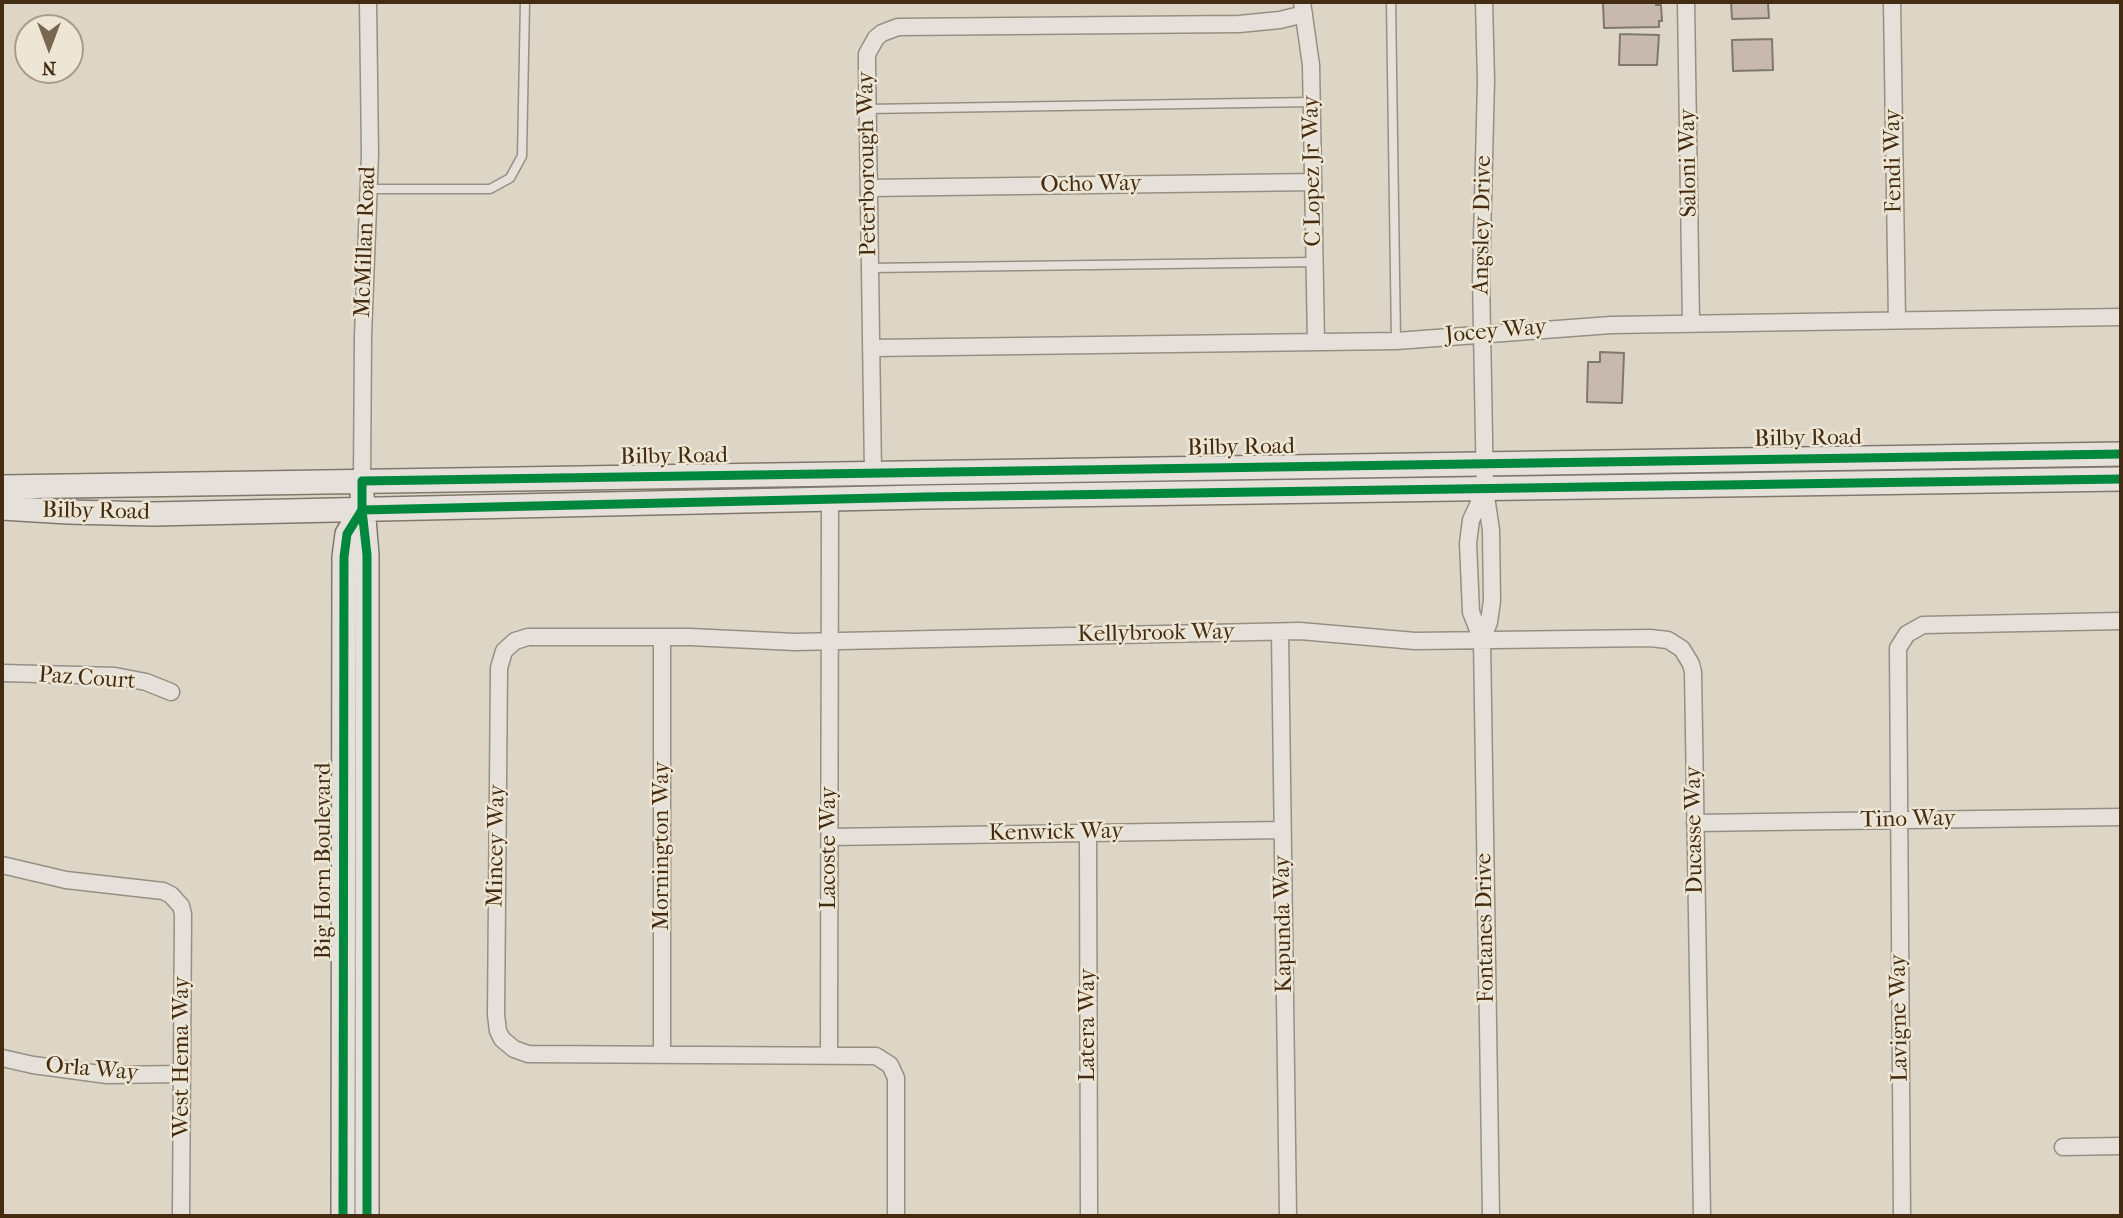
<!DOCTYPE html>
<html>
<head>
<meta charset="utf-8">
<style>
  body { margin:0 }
  #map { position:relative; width:2123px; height:1218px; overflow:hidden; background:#ddd6c7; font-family:"IM FELL French Canon",serif }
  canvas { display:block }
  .frame { position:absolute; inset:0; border:4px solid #432c11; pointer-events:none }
  .north { position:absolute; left:14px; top:14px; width:70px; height:70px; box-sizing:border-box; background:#eee6d5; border:2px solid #aa9c87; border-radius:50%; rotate:180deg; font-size:19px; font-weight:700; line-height:28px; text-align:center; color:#432c11 }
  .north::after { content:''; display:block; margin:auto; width:24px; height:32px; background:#796851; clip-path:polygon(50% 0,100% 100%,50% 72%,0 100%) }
</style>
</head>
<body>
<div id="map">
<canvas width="2123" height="1218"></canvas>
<div class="frame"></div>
<div class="north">N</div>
</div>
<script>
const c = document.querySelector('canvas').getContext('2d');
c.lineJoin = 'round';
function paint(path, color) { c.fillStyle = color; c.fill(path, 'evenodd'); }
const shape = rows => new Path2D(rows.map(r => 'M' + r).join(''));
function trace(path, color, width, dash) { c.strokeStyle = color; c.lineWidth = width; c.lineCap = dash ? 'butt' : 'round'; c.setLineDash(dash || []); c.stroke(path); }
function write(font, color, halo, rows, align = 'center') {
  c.font = font + ' "IM FELL French Canon",serif'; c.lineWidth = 5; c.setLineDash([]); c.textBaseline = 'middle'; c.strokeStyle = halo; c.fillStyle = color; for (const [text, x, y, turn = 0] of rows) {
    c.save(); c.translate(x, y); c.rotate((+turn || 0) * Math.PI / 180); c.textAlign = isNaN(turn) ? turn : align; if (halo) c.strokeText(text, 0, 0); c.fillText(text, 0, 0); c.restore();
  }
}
const building = shape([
  [1603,2,1656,2,1656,5,1661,5,1662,21,1659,21,1659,27,1604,28,1603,2],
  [1731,2,1774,2,1768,3,1769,18,1732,19,1731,2],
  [1620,34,1659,35,1657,65,1619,65,1620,34],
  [1772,39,1773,70,1733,71,1732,40,1772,39],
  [1600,352,1624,353,1622,403,1587,402,1588,362,1600,362,1600,352]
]);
const lane = shape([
  [1391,2,1396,341],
  [867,109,1312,102],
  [369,189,490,189,510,178,522,156,525,2],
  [870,268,1315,262]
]);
const street = shape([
  [1302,2,1311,65,1316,342],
  [1484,2,1486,81,1481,278,1485,490,1491,530,1492,601,1489,622,1482,640,1491,1216],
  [1686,2,1691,323],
  [1892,2,1897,320],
  [869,188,1313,182],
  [871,348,1396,341,1611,325,2121,317],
  [873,473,867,64,867,54,876,38,882,33,898,27,1239,24,1280,20,1304,14],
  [362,481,363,336,370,154,368,2],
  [1280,632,1288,1216],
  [662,637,662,1054],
  [1482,640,1471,612,1468,543,1471,520,1485,490],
  [2,673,115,676,146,682,171,692],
  [1695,823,2121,817],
  [1088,833,1089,1216],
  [830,837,1282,830],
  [2,865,66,880,163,891,171,895,181,906,183,914,181,1216],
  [829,1055,830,499],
  [2,1058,33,1065,107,1075,182,1074],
  [2063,1147,2121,1146],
  [896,1216,896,1078,890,1065,876,1056,528,1054,514,1049,502,1039,498,1031,496,1015,499,668,504,651,515,641,528,637,690,637,795,642,1300,631,1415,641,1650,638,1668,640,1682,649,1691,664,1693,672,1702,1216],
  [1902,1216,1898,648,1907,634,1923,625,2121,621]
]);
const secondary = shape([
  [2,487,2121,454],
  [362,495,367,555,367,1216],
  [2,508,68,512,153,514,924,497,2121,479],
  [343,1216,344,557,347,534,362,510]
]);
const cycleway = shape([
  [362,510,924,497,2121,479],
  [343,1216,344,557,347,534,362,510],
  [367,1216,367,555,362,510,362,481,2121,454]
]);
const streetNames = [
  ["Fendi Way",1894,161,-91],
  ["Saloni Way",1689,163,-91],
  ["Peterborough Way",868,164,-91],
  ["C Lopez Jr Way",1313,171,-91],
  ["Ocho Way",1091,185,-1],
  ["Angsley Drive",1483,225,-89],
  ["McMillan Road",366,242,-88],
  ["Jocey Way",1496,332,-5],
  ["Bilby Road",1808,439,-1],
  ["Bilby Road",1241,448,-1],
  ["Bilby Road",674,457,-1],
  ["Bilby Road",96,512,1],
  ["Kellybrook Way",1156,634,-1],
  ["Paz Court",87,679,4],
  ["Tino Way",1908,820,-1],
  ["Ducasse Way",1695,830,-91],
  ["Kenwick Way",1056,833,-1],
  ["Mincey Way",497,846,-89],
  ["Mornington Way",662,846,-90],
  ["Lacoste Way",829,848,-90],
  ["Big Horn Boulevard",324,861,-90],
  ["Kapunda Way",1284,924,-91],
  ["Fontanes Drive",1486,928,-91],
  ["Lavigne Way",1900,1018,-91],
  ["Latera Way",1088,1025,-90],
  ["West Hema Way",182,1057,-90],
  ["Orla Way",92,1070,5]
];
paint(building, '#c8b9ae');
trace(building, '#80786c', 2);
trace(lane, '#968f83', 11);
trace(street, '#968f83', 19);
trace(secondary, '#80786c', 26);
trace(lane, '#e5e1da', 8);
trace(street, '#e5e1da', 16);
trace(secondary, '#e5e1da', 23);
trace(cycleway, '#00873e', 9);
write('23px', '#432c11', '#eee6d5', streetNames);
</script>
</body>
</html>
